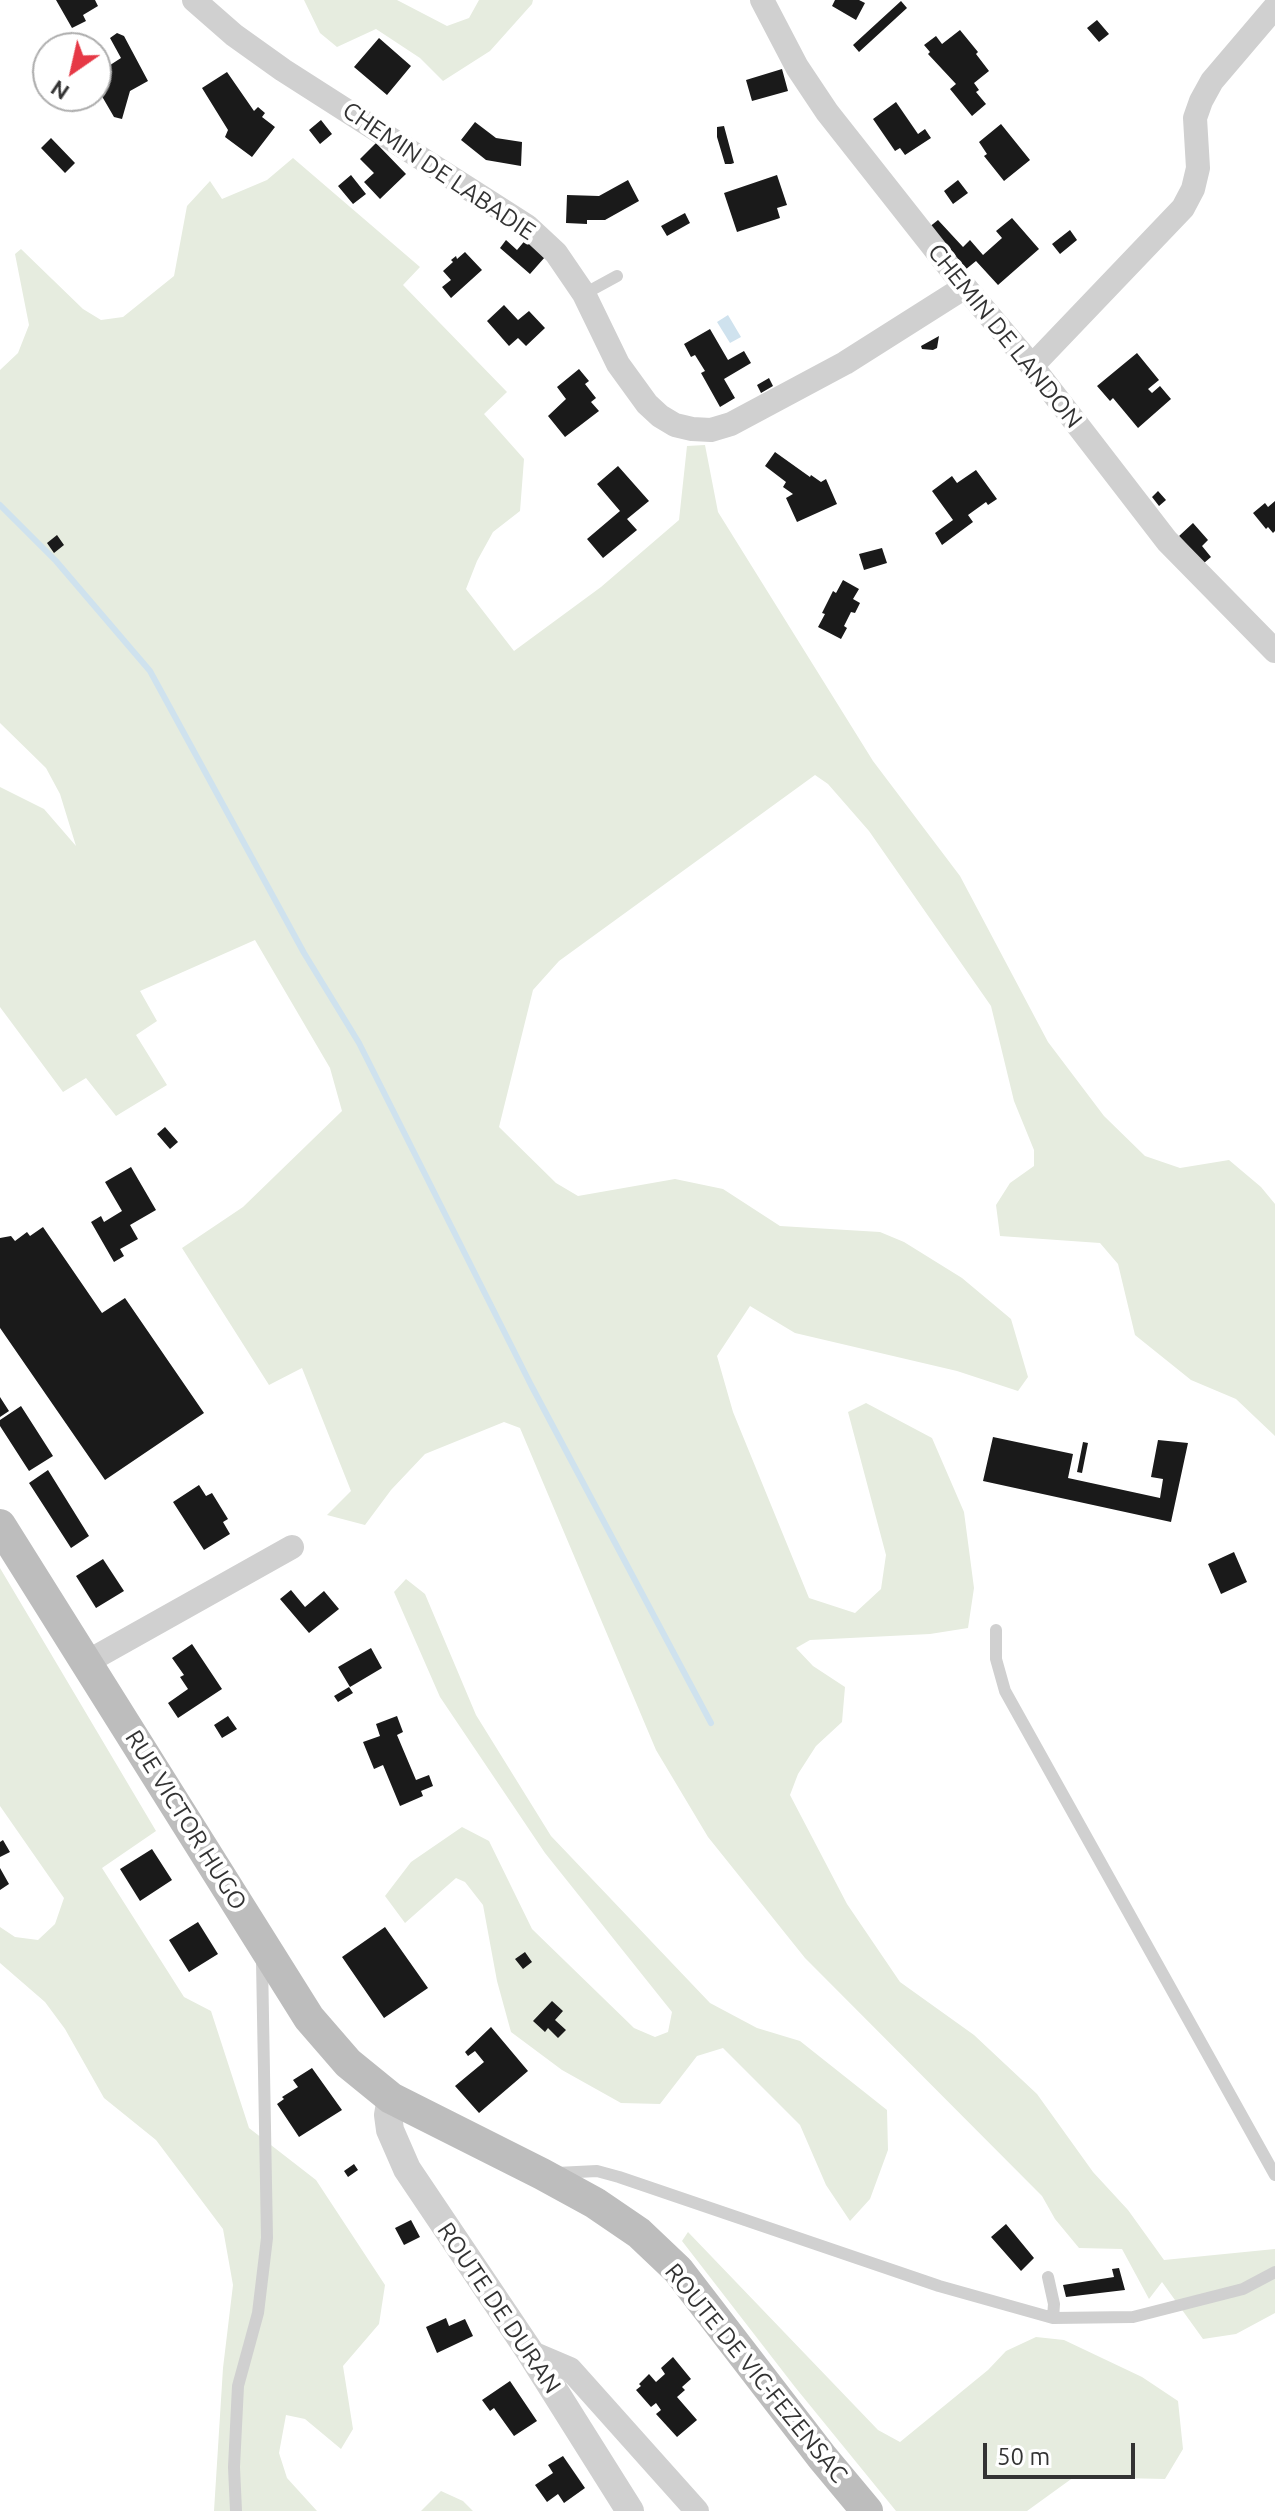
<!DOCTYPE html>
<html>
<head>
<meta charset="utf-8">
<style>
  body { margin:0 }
  #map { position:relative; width:1275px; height:2511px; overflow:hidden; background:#fff; font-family:Ubuntu,sans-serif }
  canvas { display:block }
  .north { position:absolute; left:32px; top:32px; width:80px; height:80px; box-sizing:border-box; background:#fff; border:2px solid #adadad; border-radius:50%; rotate:214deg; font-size:22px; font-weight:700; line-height:32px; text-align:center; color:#333 }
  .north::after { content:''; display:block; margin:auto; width:28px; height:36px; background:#e63946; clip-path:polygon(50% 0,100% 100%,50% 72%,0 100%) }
  .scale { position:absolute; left:983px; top:2443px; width:152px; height:36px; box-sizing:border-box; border:4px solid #333; border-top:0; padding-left:10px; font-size:24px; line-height:28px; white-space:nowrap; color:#333; -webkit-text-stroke:6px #fff; paint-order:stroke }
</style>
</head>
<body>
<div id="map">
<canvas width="1275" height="2511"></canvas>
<div class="north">N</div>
<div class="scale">50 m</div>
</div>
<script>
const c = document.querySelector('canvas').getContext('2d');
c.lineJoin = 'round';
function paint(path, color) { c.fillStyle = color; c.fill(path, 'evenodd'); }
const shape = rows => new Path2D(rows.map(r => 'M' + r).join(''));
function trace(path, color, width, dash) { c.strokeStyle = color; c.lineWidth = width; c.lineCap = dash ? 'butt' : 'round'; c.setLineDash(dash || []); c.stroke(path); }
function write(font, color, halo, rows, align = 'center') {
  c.font = font + ' Ubuntu,sans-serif'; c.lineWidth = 8; c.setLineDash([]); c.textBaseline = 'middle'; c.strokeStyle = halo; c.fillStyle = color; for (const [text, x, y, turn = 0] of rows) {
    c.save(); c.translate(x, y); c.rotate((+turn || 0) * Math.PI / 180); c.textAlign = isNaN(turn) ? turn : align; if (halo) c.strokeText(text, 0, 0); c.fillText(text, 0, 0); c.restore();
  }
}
const green = shape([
  [304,0,397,0,447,26,469,18,479,0,533,0,532,4,490,51,443,81,420,58,376,29,337,47,320,33],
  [293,158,420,267,403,285,507,392,484,414,524,459,520,511,493,532,477,561,466,589,514,651,601,587,679,520,687,446,705,445,718,512,873,761,960,876,1048,1042,1104,1116,1145,1156,1180,1168,1229,1160,1261,1187,1275,1204,1275,1436,1236,1399,1191,1380,1135,1335,1118,1264,1100,1243,1000,1236,996,1205,1010,1183,1034,1166,1034,1150,1014,1101,991,1006,869,831,828,784,815,775,559,961,533,990,499,1127,556,1183,578,1196,675,1179,723,1189,780,1226,880,1232,904,1242,962,1278,1011,1319,1028,1377,1018,1391,957,1371,795,1333,750,1306,717,1356,733,1412,809,1598,855,1613,881,1589,886,1555,848,1412,866,1403,932,1438,964,1512,974,1588,968,1628,930,1634,810,1640,796,1648,813,1666,845,1687,842,1722,816,1746,798,1774,790,1795,847,1904,900,1982,974,2035,1037,2094,1093,2172,1128,2210,1164,2260,1275,2249,1275,2313,1236,2334,1203,2339,1162,2282,1149,2299,1122,2249,1079,2248,1055,2219,1042,2196,805,1958,708,1837,656,1750,520,1428,504,1422,425,1454,391,1490,365,1525,327,1515,351,1491,302,1368,269,1385,182,1248,243,1207,342,1111,330,1068,255,940,140,991,157,1021,136,1035,167,1085,116,1116,86,1078,63,1092,0,1007,0,787,44,809,76,846,60,794,46,768,0,723,0,370,18,353,29,325,15,254,21,249,83,309,101,320,123,317,174,276,187,206,210,181,222,199,267,180],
  [0,1568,156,1831,102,1868,184,1997,211,2011,249,2128,316,2180,385,2285,379,2324,343,2366,353,2429,341,2449,305,2419,286,2415,279,2453,287,2478,317,2511,214,2511,223,2368,233,2285,223,2229,156,2140,104,2098,65,2029,45,2002,0,1963,0,1927,15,1937,38,1940,55,1924,64,1898,0,1806],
  [406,1579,425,1594,476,1715,551,1836,710,2003,757,2028,800,2041,887,2110,888,2150,870,2199,850,2221,826,2185,800,2125,723,2048,697,2056,660,2104,621,2103,562,2070,511,2032,497,1981,483,1905,465,1882,456,1878,405,1923,385,1896,411,1862,462,1827,489,1841,532,1929,634,2028,655,2037,668,2032,672,2012,545,1853,440,1697,394,1592],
  [688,2232,878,2430,900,2442,988,2370,1006,2351,1036,2337,1064,2340,1142,2377,1178,2401,1183,2449,1165,2479,1074,2477,1027,2511,896,2511,795,2387,682,2241],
  [441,2491,463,2501,473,2511,421,2511]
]);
const water = shape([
  [728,315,741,337,730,343,717,322]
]);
const stream = shape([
  [0,505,56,561,150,671,304,953,359,1043,531,1385,711,1723]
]);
const building = shape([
  [56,0,95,0,98,6,83,15,86,21,72,28],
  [835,0,859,0,865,3,856,20,832,6],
  [901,1,907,8,859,52,853,45],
  [1097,20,1109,34,1099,42,1087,28],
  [960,30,978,52,976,54,989,71,974,83,979,90,976,92,986,104,972,116,950,89,956,84,928,54,930,52,924,45,936,36,942,44],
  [117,33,124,36,148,81,130,91,122,119,114,117,96,86,96,65,103,66,104,69,121,58,110,38],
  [379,38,411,66,387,95,354,67],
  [782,69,788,91,752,101,746,80],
  [227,72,254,111,258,107,265,113,262,117,275,127,252,157,225,137,228,130,202,88],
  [896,102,918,134,925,129,931,138,905,155,900,148,895,151,873,119],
  [321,120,332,134,320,144,309,130],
  [475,122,496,138,522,142,521,166,486,160,461,140],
  [1001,124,1030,160,1004,181,984,156,987,154,979,142],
  [724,126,734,163,731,164,725,164,717,137,717,127],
  [51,138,75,163,65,173,41,148],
  [376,143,406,174,380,199,364,182,374,173,360,159],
  [351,175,366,194,353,204,338,186],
  [777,175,787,205,777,208,780,218,737,232,724,193],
  [628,180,639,201,605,220,587,220,587,224,566,223,567,195,599,196],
  [958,180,968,193,953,204,944,191],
  [685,213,690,223,667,236,661,226],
  [1012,218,1039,249,998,285,976,261,965,270,928,228,938,220,963,247,970,240,983,255,1002,238,996,231],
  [1070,230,1077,240,1060,254,1052,244],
  [527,238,545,257,530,274,500,248,506,240,517,250],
  [465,252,482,270,451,298,442,287,451,280,443,271,453,262,451,260,456,256,457,259],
  [504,305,518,320,529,311,545,328,526,346,518,338,509,346,487,321],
  [710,329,728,360,744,351,751,363,724,379,735,398,720,407,701,373,705,371,695,355,691,357,684,344],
  [939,336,937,348,933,350,922,349,921,346],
  [1137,353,1159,380,1148,389,1152,393,1160,386,1171,399,1138,428,1113,398,1110,401,1097,386],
  [579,369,589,381,585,384,596,398,591,402,599,411,565,437,548,416,566,399,557,387],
  [769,378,773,386,761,393,757,385],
  [775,452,810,477,811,475,821,482,826,479,837,504,797,522,786,498,793,494,783,487,786,482,765,466],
  [618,466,649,501,627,519,637,530,603,558,587,539,620,511,597,484],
  [976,470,997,499,988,505,986,502,968,515,973,522,942,545,935,533,953,520,932,491,952,476,957,483],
  [1158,491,1166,500,1159,506,1152,497],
  [1275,501,1275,531,1273,533,1268,527,1266,529,1253,513,1265,503,1268,507],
  [1193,523,1208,540,1202,546,1211,557,1204,563,1179,536],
  [57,535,64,545,54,553,47,543],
  [882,548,887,563,864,570,859,554],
  [843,580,859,589,853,599,860,603,855,613,851,612,844,626,847,628,841,639,818,627,825,614,822,613,833,591,836,593],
  [165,1127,178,1142,170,1149,157,1134],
  [131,1167,156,1210,130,1225,138,1239,120,1249,124,1256,114,1262,91,1222,101,1216,104,1222,122,1211,105,1182],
  [43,1227,102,1313,125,1298,204,1413,105,1480,0,1328,0,1238,11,1236,15,1241,27,1232,30,1236],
  [0,1397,9,1411,0,1417],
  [21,1406,53,1456,29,1471,0,1426,0,1420],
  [993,1437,1073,1454,1068,1478,1160,1498,1163,1479,1151,1477,1158,1440,1188,1443,1171,1522,983,1481],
  [1083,1442,1088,1443,1082,1473,1077,1472],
  [48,1470,89,1536,71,1548,29,1483],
  [199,1485,206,1496,212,1493,228,1519,223,1522,230,1534,204,1550,173,1502],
  [1234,1552,1247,1582,1221,1594,1208,1564],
  [103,1559,124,1591,96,1608,76,1576],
  [291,1590,305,1607,324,1591,339,1609,309,1633,280,1599],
  [192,1644,222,1689,178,1718,168,1703,188,1689,180,1677,184,1675,172,1658],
  [371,1648,382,1668,350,1687,338,1667],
  [349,1687,353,1693,338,1702,334,1696],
  [228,1716,237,1729,222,1738,214,1725],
  [397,1716,403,1732,397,1735,416,1780,429,1775,433,1786,421,1791,423,1796,400,1806,383,1765,374,1769,363,1742,380,1736,376,1724],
  [3,1840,10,1852,0,1857,0,1842],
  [152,1849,172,1880,140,1901,120,1869],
  [0,1868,9,1884,0,1890],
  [198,1922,218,1954,189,1972,169,1940],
  [385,1927,428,1988,384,2018,342,1957],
  [525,1952,532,1962,523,1969,515,1959],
  [552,2001,563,2011,555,2020,566,2030,558,2038,548,2028,545,2032,533,2021],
  [491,2027,528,2071,479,2113,455,2086,484,2062,475,2051,468,2056,465,2052],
  [312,2068,342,2110,299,2137,277,2104,284,2099,282,2097,298,2087,293,2080],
  [354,2164,358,2170,348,2177,344,2171],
  [411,2220,420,2237,404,2245,395,2228],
  [1006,2224,1034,2258,1021,2271,991,2237],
  [1119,2268,1125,2290,1066,2297,1063,2285,1114,2277,1112,2269],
  [446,2318,449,2326,465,2319,473,2336,437,2353,426,2327],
  [673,2357,691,2379,682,2387,685,2390,677,2397,697,2420,677,2437,656,2414,661,2410,656,2403,651,2407,636,2390,641,2386,639,2384,649,2374,656,2382,665,2374,661,2368],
  [510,2381,537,2421,514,2436,494,2408,490,2411,482,2400],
  [563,2456,585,2488,564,2503,558,2494,547,2502,535,2485,553,2473,548,2465]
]);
const service = shape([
  [584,294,617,276],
  [996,1630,996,1659,1005,1691,1275,2175],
  [557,2173,597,2171,619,2177,939,2286,1053,2318,1133,2317,1243,2289,1275,2272],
  [1048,2277,1054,2304,1053,2318],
  [236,2511,234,2467,238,2386,258,2313,267,2238,262,1961]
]);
const minor = shape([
  [194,0,234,35,283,70,527,226,556,253,584,294,618,364,647,404,660,416,675,425,692,429,711,430,731,424,845,363,965,287],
  [762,0,797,67,827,112,965,287,1032,366,1167,541,1275,651],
  [1032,366,1183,208,1193,189,1198,168,1195,118,1201,101,1212,81,1275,7],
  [87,1662,292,1547],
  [530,2352,570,2369,697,2511]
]);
const tertiary = shape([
  [391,2098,388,2115,390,2130,407,2169,530,2352,630,2511]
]);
const secondary = shape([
  [0,1525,309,2018,348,2063,391,2098,542,2174,595,2203,639,2233,678,2270,822,2457,867,2511]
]);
const streetNames = [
  ["CHEMIN DE LABADIE",439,171,34],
  ["CHEMIN DE LANDON",1005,336,51],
  ["RUE VICTOR HUGO",186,1820,58],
  ["ROUTE DE DURAN",499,2308,56],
  ["ROUTE DE VIC-FEZENSAC",756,2373,51]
];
paint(green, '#e6ecdf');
paint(water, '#cfe2ee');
trace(stream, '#cfe2ee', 6);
paint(building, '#1a1a1a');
trace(service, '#d0d0d0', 12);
trace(minor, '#d0d0d0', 24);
trace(tertiary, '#d0d0d0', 28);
trace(secondary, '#bdbdbd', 32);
write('24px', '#333', '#fff', streetNames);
</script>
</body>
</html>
